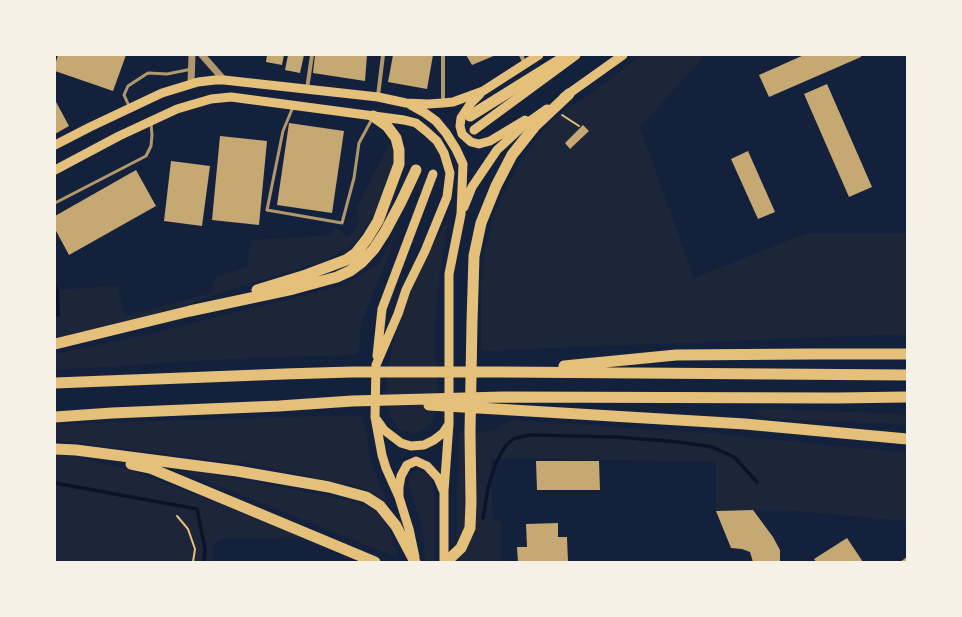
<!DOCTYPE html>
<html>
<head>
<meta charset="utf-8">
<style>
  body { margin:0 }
  #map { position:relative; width:962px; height:617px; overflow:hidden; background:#14213d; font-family:Signika,sans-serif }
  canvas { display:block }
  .frame { position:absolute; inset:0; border:56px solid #f6f1e7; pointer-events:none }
</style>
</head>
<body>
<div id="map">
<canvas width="962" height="617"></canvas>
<div class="frame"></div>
</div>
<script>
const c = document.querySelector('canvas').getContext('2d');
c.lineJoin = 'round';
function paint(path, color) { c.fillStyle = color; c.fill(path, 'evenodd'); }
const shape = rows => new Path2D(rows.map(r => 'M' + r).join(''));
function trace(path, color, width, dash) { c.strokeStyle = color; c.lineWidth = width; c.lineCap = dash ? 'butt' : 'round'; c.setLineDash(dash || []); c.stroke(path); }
const green = shape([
  [641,55,705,55,640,127,694,278,807,233,907,233,907,334,481,351,481,285,485,249,493,219,497,207,511,178,527,152,549,123,564,111,595,91],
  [389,144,394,147,393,164,373,217,355,243,327,260,245,285,195,302,116,325,55,338,55,316,60,317,59,290,118,285,124,316,212,293,214,278,247,267,251,240,331,235,335,226,347,238,359,223,356,209],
  [449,217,438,286,434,346,440,405,430,425,414,434,399,430,390,416,386,390,389,362,395,336,418,270],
  [397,228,388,258,362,321,358,355,245,358,55,370,55,354,150,334,344,285,380,263],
  [767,409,907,414,907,426,884,423,770,419,750,411],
  [355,415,363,417,370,457,375,473,389,508,372,493,361,487,256,465,55,440,55,424],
  [512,420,707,433,907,453,907,521,783,510,716,511,716,462,492,458,491,454,493,521,501,521,502,562,456,562,459,432,491,431],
  [55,455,70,456,130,470,309,538,222,539,214,544,212,562,94,562,90,559,82,562,55,562],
  [418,469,429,476,432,483,434,494,434,562,425,562,424,541,421,522,410,491,408,482,412,472],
  [190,470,339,498,363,504,379,514,390,531,398,558,190,474]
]);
const water = shape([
  [55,282,59,290,60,317,55,316]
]);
const stream = shape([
  [55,483,197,509,205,549,204,562],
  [483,518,488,488,494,468,500,455,506,445,513,439,529,435,616,437,679,442,712,447,734,457,757,482]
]);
const building = shape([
  [58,55,126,55,113,91,55,71,55,65],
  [267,55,284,55,282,65,266,62],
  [288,55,304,55,300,73,285,70],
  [315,55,367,55,365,81,313,73],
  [393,55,433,55,427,89,388,82],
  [466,55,496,55,472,65],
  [804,55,861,55,861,57,769,97,759,75],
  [827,84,872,187,849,197,804,94],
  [55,100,69,126,55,134],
  [289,123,344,131,332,213,277,205],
  [583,125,589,131,570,149,565,143],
  [220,136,267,141,259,225,212,220],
  [748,151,775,212,758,219,731,159],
  [171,161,210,166,202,226,164,221],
  [136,170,156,206,69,255,55,229,55,216],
  [536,461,599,461,600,490,537,490],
  [753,510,773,537,780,550,780,562,753,562,750,552,742,549,731,548,716,511],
  [558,523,558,537,567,537,568,562,518,562,517,547,527,547,526,524],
  [847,538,863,562,816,562,814,559],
  [907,557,907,562,900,562]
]);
const path = shape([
  [562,115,579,126],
  [177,516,188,529,195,549,193,562]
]);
const service = shape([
  [129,106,124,95,128,86,148,73,167,74,192,69],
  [293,107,283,131,267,210,342,223,354,178,359,143,372,119],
  [55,203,146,156,151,146,152,135,151,124]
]);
const minor = shape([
  [521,55,525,64],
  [307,89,312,55],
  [378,96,383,55],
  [443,103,443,55]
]);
const tertiary = shape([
  [202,55,224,80],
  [191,83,192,55]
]);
const primary = shape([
  [480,94,471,103,461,118,460,126,462,134,471,142,479,144,490,141,525,120],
  [564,97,623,55],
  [409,104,425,113,436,121,446,133,456,149,463,164,461,214,449,274,449,424,444,491,444,562],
  [474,130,576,55],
  [55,145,90,127,162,93,198,82,215,80,224,80,378,97,406,103,428,104,443,103,453,102,483,91,539,55],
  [55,170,119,136,177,109,211,99,231,97,404,120,416,123,426,131,437,141,444,153,450,173,447,197,425,251,406,290,398,314,376,365,375,417,382,455,386,468,399,497,409,529,415,557],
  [464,207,472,187,497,150,523,126,547,109],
  [377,356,382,309,433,174],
  [377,420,384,430,401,443,411,446,424,445,434,440,443,433,449,424],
  [399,495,399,487,401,476,407,465,416,461,427,466,438,478,443,490]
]);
const motorway = shape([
  [470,116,568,55],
  [257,290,306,275,346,260,356,253,367,239,378,221,399,164,399,150,396,138,387,126,373,116],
  [55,344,190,311,293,289,337,277,350,271,362,262,374,249,385,232,401,202,416,170],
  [564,366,676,355,812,354,907,354],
  [55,383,284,374,352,372,503,372,907,375],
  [429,405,745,424,907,439],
  [55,417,112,413,279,406,352,401,503,397,837,398,907,397],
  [55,449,76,450,237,471,329,487,366,497,380,506,396,526,415,562],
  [131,464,150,468,375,562],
  [446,562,461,548,470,528,471,502,470,432,472,322,474,256,481,223,496,186,512,155,535,126,569,94]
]);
paint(green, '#1d2539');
paint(water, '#0b132b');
trace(stream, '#0b132b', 3.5);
paint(building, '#c6a872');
trace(path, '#e5c07b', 2);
trace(service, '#b1986c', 3);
trace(minor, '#b1986c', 4);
trace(tertiary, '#b1986c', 7);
trace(primary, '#e5c07b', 9);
trace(motorway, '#e5c07b', 11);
</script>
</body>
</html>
